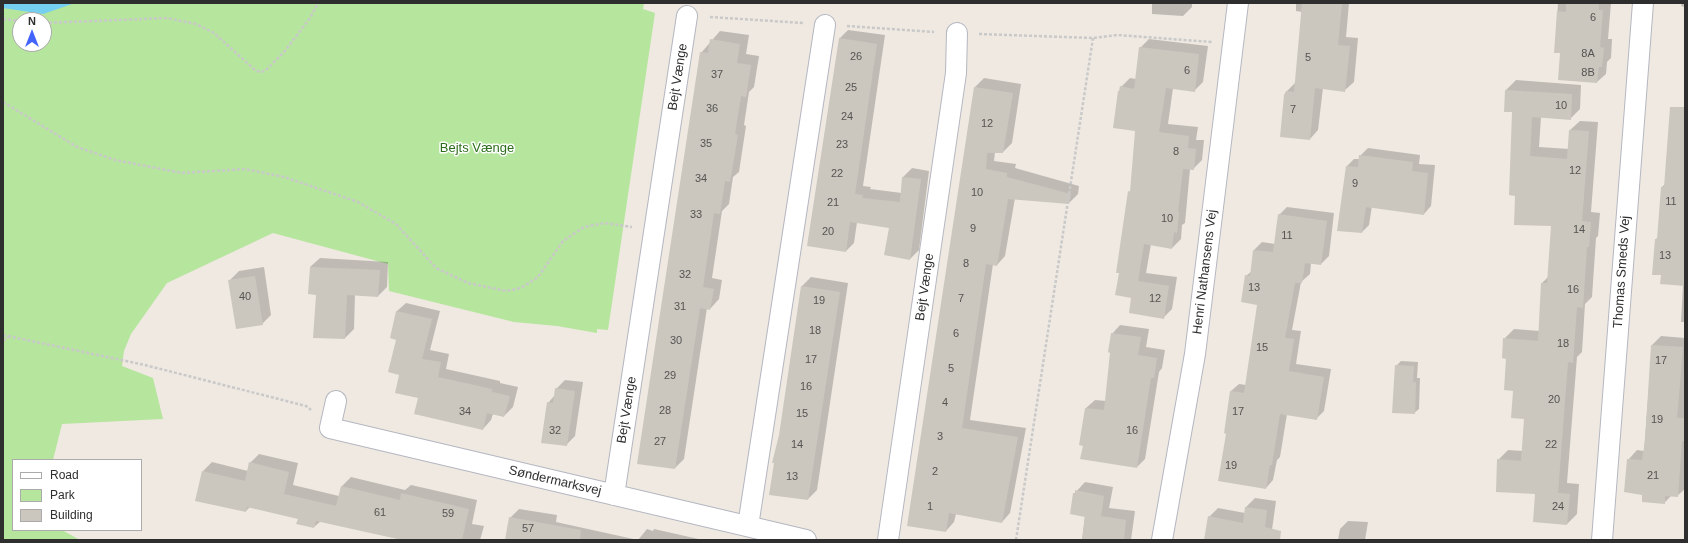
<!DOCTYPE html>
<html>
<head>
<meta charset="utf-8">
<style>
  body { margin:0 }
  #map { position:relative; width:1688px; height:543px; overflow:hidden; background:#efe9e1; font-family:Arial,sans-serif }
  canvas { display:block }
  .frame { position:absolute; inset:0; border:4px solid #2e2e2e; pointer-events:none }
  .legend { position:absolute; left:12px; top:459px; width:130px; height:72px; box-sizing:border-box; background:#fff; border:1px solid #ababab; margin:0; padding:5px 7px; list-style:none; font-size:12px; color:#2e2e2e }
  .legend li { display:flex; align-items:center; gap:8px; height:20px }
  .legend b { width:20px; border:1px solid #ababab }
  .north { position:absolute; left:12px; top:12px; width:40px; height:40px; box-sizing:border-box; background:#fff; border:1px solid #ababab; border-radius:50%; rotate:0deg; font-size:11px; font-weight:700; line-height:16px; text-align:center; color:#2e2e2e }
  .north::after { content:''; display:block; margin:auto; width:14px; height:18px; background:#4264fb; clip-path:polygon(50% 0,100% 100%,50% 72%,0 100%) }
</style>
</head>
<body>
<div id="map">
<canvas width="1688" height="543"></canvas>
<div class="frame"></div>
<ul class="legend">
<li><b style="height:5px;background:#fff"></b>Road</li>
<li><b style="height:11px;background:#b6e59e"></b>Park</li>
<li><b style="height:11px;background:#cbc7bf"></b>Building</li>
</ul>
<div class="north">N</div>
</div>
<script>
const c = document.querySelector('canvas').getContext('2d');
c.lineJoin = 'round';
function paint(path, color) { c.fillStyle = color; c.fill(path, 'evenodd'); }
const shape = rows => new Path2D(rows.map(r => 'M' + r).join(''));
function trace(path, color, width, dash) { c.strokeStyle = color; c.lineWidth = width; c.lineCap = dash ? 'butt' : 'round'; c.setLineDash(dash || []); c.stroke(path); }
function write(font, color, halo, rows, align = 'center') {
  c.font = font + ' Arial,sans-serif'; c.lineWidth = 3; c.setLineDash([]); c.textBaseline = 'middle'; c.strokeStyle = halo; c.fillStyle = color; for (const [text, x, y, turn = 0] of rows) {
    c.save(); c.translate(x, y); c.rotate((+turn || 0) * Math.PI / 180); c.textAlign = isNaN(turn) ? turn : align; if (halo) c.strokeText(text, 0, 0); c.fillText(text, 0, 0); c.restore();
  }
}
const green = shape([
  [3,3,644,3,643,9,655,13,608,330,597,329,597,333,557,326,514,322,389,291,388,264,273,233,167,283,131,334,124,351,122,366,153,378,163,419,62,424,53,460,13,460,13,530,62,530,80,540,3,540],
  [20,20,44,20,44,44,20,44]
]);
const water = shape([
  [3,3,75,3,43,14,3,8]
]);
const shadow = shape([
  [1152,3,1192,3,1192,7,1183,16,1152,14],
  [1296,3,1349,3,1346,37,1358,38,1354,82,1345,90,1323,88,1318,130,1310,139,1286,92,1296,82,1302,12,1296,11],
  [1558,3,1611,3,1608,39,1612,39,1611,58,1607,62,1606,74,1597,82,1561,52,1555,52],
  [1682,3,1685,3,1685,7,1681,6],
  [848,30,885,35,863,186,871,187,870,189,902,193,903,177,912,168,929,171,919,250,910,259,891,227,857,222,854,243,846,251,840,38],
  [720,31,749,35,746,54,759,56,754,87,749,92,744,125,746,126,739,172,733,177,729,204,722,211,712,278,722,280,719,299,710,309,707,308,684,459,675,468,701,53],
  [1149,39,1208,46,1203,82,1194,91,1173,88,1168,124,1198,127,1196,140,1204,140,1202,160,1193,169,1190,169,1185,223,1182,225,1181,239,1172,248,1151,244,1146,273,1177,277,1172,309,1163,318,1132,297,1129,192,1132,189,1136,130,1120,90,1121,87,1130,78,1136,79,1140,48],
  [984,78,1021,84,1012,143,1003,152,995,152,994,161,1016,164,1015,168,1079,186,1078,194,1069,203,1015,198,1005,256,997,265,993,264,970,420,1026,428,1010,513,1002,522,956,514,954,522,946,531,909,525,975,87],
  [1516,80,1581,85,1580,109,1570,119,1541,117,1539,147,1569,149,1570,130,1580,121,1598,122,1591,212,1600,213,1598,236,1596,238,1592,297,1585,304,1582,352,1577,357,1567,483,1579,484,1577,514,1567,524,1536,493,1498,460,1508,450,1523,451,1525,418,1514,390,1504,339,1514,329,1540,331,1542,283,1548,277,1552,225,1516,195,1514,112,1505,111,1506,90],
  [1685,106,1685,322,1681,322,1683,285,1662,274,1656,239,1658,237,1662,187,1666,183,1683,122],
  [1368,148,1420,155,1419,164,1435,165,1431,206,1424,214,1372,206,1369,225,1362,232,1347,166,1354,159,1360,159,1360,156],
  [1287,207,1334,213,1329,256,1321,264,1311,263,1310,274,1301,282,1292,330,1301,331,1296,364,1331,369,1324,411,1316,419,1287,414,1280,457,1277,460,1273,480,1266,488,1227,433,1231,391,1239,384,1246,385,1258,304,1246,276,1252,271,1254,250,1262,242,1275,244,1279,215],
  [320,258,388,262,387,287,378,296,355,294,354,329,345,338,317,294,310,267],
  [264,267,271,315,262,324,230,280,239,271],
  [811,277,848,283,817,490,808,499,780,435,802,286],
  [406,303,440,311,430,350,449,354,446,369,500,381,500,383,518,387,513,407,504,416,493,414,491,420,483,429,419,397,400,374,397,339,397,311],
  [1120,325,1149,329,1146,347,1165,350,1162,368,1159,372,1145,459,1137,467,1080,444,1086,408,1095,400,1106,401,1112,334],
  [1661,336,1685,338,1685,489,1677,496,1671,496,1664,503,1643,494,1628,460,1637,450,1644,451,1652,345],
  [1401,361,1418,362,1417,378,1420,378,1419,409,1414,413,1396,366],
  [565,380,583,382,575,436,566,445,548,403,555,395,556,389],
  [259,454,298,463,293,485,339,496,342,486,351,477,405,490,411,485,477,500,472,524,484,526,480,540,406,540,321,521,314,527,299,518,250,507,246,511,203,471,212,462,248,471,250,463],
  [1085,482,1113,487,1109,508,1135,511,1131,540,1082,540,1085,515,1074,494],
  [1255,498,1276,501,1271,537,1268,540,1205,540,1209,517,1218,508,1245,513,1246,507],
  [519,509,557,515,556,522,638,540,647,529,653,531,654,529,703,540,506,540,510,518],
  [1348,521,1368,522,1365,540,1338,540,1340,529]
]);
const building = shape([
  [1302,3,1342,3,1338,45,1350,46,1345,92,1315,88,1310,140,1280,137,1284,95,1286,91,1294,92],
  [1566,3,1599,3,1599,10,1603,10,1600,47,1604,48,1602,67,1599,67,1597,83,1558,80,1560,53,1554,53,1557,11,1566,12],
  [839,38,877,44,855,194,863,195,862,198,900,202,902,177,921,179,910,260,884,255,889,228,850,222,846,252,807,246],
  [710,39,740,44,737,63,751,65,746,97,741,96,735,134,738,135,730,182,725,181,720,214,714,213,703,287,714,289,710,310,700,308,675,469,637,464,700,52,708,53],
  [1139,47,1199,54,1195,92,1166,88,1159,132,1189,136,1188,148,1196,149,1194,170,1183,169,1178,212,1179,212,1177,233,1174,232,1172,249,1144,244,1138,281,1169,286,1164,319,1129,313,1131,298,1115,295,1119,273,1116,273,1128,191,1130,192,1135,131,1113,128,1118,91,1119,91,1120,86,1134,89],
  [974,87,1013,93,1003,153,987,153,986,169,1007,173,1007,177,1071,194,1069,204,1008,199,997,266,986,264,962,428,1018,437,1002,523,949,513,946,532,907,526],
  [1505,90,1572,94,1571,120,1532,117,1530,156,1567,159,1569,130,1589,131,1582,221,1591,222,1589,247,1587,247,1583,308,1577,307,1573,363,1568,362,1558,493,1570,494,1567,525,1533,522,1535,494,1496,492,1497,459,1521,461,1524,419,1511,418,1513,391,1504,390,1506,359,1502,358,1503,338,1538,341,1541,283,1547,283,1551,226,1514,225,1515,196,1509,195,1512,112,1504,112],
  [1670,107,1685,107,1685,286,1660,284,1661,275,1652,275,1655,239,1657,239,1661,187,1664,187],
  [1359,155,1413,162,1412,171,1428,173,1424,215,1366,207,1362,233,1337,231,1346,166,1358,167],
  [1278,214,1327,221,1321,265,1305,263,1302,283,1295,283,1285,338,1294,339,1289,371,1324,377,1317,420,1280,414,1272,465,1270,465,1266,489,1218,481,1226,434,1224,433,1230,391,1244,393,1257,305,1241,302,1245,275,1250,276,1253,250,1273,252],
  [310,267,380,270,378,297,347,295,345,339,313,338,316,295,308,294],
  [255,276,263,325,236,329,228,280],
  [801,286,840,292,808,500,769,495,774,463,772,463,779,435],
  [396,311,432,319,422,359,441,362,438,377,492,389,492,392,510,396,504,417,487,413,483,430,414,414,418,398,395,393,399,375,388,372,396,340,390,338],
  [1111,333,1141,337,1138,355,1157,358,1154,378,1151,378,1137,468,1080,459,1083,446,1079,445,1085,408,1104,410,1110,353,1108,352],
  [1651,345,1683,347,1677,418,1685,418,1685,441,1682,441,1678,497,1665,496,1665,504,1642,502,1642,495,1624,492,1627,459,1642,460,1645,441],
  [1395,365,1414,366,1413,382,1416,382,1415,414,1392,413],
  [555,388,575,391,567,446,541,443,547,402,553,403],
  [249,462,289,472,284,494,336,506,341,486,400,500,401,493,469,509,462,540,402,540,316,521,314,528,296,524,298,519,247,507,246,512,195,501,202,471,245,481],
  [1075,490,1104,496,1101,516,1126,520,1124,540,1082,540,1085,517,1070,514,1073,493,1075,493],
  [1245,507,1267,510,1265,527,1281,531,1280,540,1204,540,1208,516,1243,523],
  [509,517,581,530,580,540,505,540]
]);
const path = shape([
  [710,17,803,23],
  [3,19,20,21],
  [44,23,167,18,196,24,214,33,255,70,260,72,265,71,285,51,310,18,318,3],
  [847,26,934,32],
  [979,34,1093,38,1117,35,1212,42],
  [3,102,77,147,115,160,182,173,245,169,284,177,358,202,396,224,436,268,468,283,506,291,521,288,538,277,563,241,584,227,605,223,632,227],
  [3,335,145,365,306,406,311,410],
  [3,341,8,337],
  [1016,540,1093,38]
]);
const minor = shape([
  [336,401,330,428,806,540],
  [614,495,687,16],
  [748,526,825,25],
  [888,540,956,73,957,33],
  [1162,540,1195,354,1238,3],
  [1602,540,1643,3]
]);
const numberNames = [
  ["6",1593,18],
  ["8A",1588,54],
  ["26",856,57],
  ["5",1308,58],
  ["6",1187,71],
  ["8B",1588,73],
  ["37",717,75],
  ["25",851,88],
  ["10",1561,106],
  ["36",712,109],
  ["7",1293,110],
  ["24",847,117],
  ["12",987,124],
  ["35",706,144],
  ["23",842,145],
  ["8",1176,152],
  ["12",1575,171],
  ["22",837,174],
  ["34",701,179],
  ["9",1355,184],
  ["10",977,193],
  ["11",1671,202],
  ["21",833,203],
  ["33",696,215],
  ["10",1167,219],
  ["9",973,229],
  ["14",1579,230],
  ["20",828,232],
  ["11",1287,236],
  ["13",1665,256],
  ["8",966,264],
  ["32",685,275],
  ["13",1254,288],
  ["16",1573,290],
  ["40",245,297],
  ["7",961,299],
  ["12",1155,299],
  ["19",819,301],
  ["31",680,307],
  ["18",815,331],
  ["6",956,334],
  ["30",676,341],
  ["18",1563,344],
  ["15",1262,348],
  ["17",811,360],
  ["17",1661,361],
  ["5",951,369],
  ["29",670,376],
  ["16",806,387],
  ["20",1554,400],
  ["4",945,403],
  ["28",665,411],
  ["34",465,412],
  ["17",1238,412],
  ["15",802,414],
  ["19",1657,420],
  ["32",555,431],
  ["16",1132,431],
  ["3",940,437],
  ["27",660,442],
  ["14",797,445],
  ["22",1551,445],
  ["19",1231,466],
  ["2",935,472],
  ["21",1653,476],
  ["13",792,477],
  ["1",930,507],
  ["24",1558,507],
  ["61",380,513],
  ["59",448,514],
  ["57",528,529]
];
const streetNames = [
  ["Bejt Vænge",678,77,-81],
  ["Henri Nathansens Vej",1205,272,-83],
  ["Thomas Smeds Vej",1622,272,-86],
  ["Bejt Vænge",925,287,-82],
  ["Bejt Vænge",627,410,-81],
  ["Søndermarksvej",555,481,13]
];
const parkNames = [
  ["Bejts Vænge",477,148]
];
paint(green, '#b6e59e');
paint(water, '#75cff0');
paint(shadow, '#0003');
paint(building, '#cbc7bf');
trace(minor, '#b4b7c1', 22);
trace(path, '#c9c9c9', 2.5, [3, 2]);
trace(minor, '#fff', 20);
write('11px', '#555452', null, numberNames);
write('13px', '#2e2e2e', '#fff', streetNames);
write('13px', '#2c6e1b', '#fff', parkNames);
</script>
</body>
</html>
